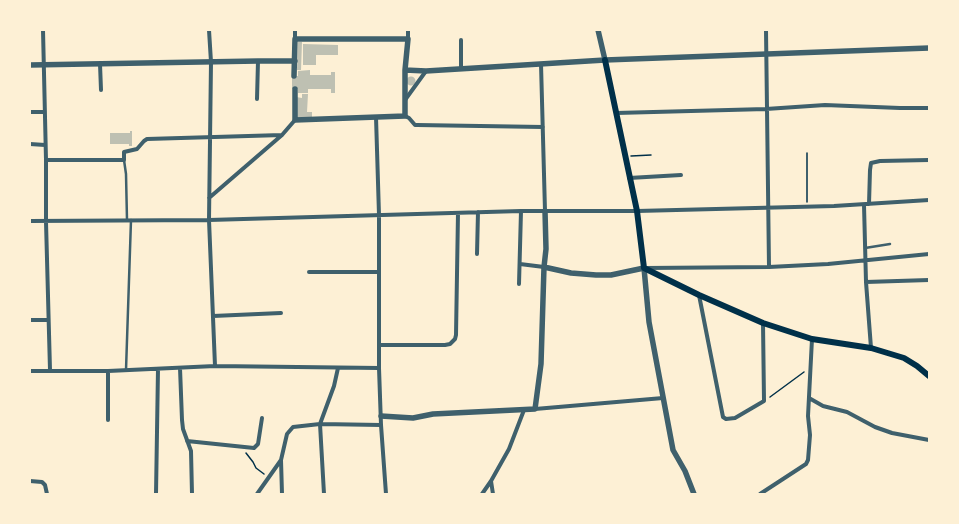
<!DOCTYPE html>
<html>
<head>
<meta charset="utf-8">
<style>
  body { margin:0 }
  #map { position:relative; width:959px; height:524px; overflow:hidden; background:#fdf0d5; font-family:Raleway,sans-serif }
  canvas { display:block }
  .frame { position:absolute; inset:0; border:31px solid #fdf0d5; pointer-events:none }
</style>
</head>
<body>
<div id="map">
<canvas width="959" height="524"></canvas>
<div class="frame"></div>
</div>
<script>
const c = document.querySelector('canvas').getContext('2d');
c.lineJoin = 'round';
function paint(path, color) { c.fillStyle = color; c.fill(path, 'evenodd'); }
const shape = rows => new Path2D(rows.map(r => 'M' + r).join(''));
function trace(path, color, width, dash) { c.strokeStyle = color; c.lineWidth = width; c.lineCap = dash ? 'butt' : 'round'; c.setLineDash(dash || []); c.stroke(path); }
const building = shape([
  [298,42,302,42,301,70,297,70],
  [303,44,338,45,338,55,316,55,316,65,303,65],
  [310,70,310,75,331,75,331,72,335,72,335,93,331,93,331,89,308,89,308,93,298,93,298,89,292,89,292,76,298,76,298,71],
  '406.5 81a4.5 4.5 0 1 1 9 0a4.5 4.5 0 1 1-9 0Z',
  [302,94,308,94,307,112,312,112,312,118,295,118,296,97,302,98],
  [130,131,132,131,132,146,129,146,129,144,110,144,110,133,130,133]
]);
const path = shape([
  [631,156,651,155],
  [807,202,807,153],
  [770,397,804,372],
  [246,453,253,462,256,468,264,474]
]);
const service = shape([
  [124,160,126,174,127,220],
  [865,248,890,244],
  [126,370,131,220]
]);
const minor = shape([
  [43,30,46,160,46,222,50,370],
  [209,30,211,62,209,220,215,366],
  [766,30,769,267],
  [295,39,295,30],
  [408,39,408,30],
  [100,64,101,90],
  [541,64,545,211],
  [461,68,461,40],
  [257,99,258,61],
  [405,100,426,71],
  [30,112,45,112],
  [616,113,766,109,825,105,900,108,929,108],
  [405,116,409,118,415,125,417,125,543,127],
  [376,117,379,215,379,368,381,425,386,494],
  [30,144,45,145],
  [46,160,124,160,124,152,137,149,144,141,147,139,282,135],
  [629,178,681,175],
  [209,198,282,135,295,120],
  [869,204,870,170,871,163,880,161,929,160],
  [864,205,866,282,871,348],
  [30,221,209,220,521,211,637,211,834,206,929,200],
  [477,254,478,212],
  [520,264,544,267],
  [645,268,769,267,828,264,929,254],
  [309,272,379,272],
  [866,282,929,280],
  [519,284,521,211],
  [699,295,723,417,726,419,735,418,764,401,763,323],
  [213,316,281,313],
  [30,320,48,320],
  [379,345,445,345,450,344,455,339,456,335,458,213],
  [180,368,182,420,183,429,191,451,192,494],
  [30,371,108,371,215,366,379,368],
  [108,371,108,420],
  [809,398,823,406,847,412,875,427,892,433,929,440],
  [535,409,663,398],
  [187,441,254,448,258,444,262,418],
  [281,460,282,494],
  [30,481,42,482,45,485,47,494],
  [156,494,158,369],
  [257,494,281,460,287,434,293,427,320,424,381,425],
  [324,494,320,424,334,386,338,368],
  [482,494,491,481],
  [493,494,491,481,509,449,524,410],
  [760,494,806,464,808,460,810,435,808,416,812,339]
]);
const tertiary = shape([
  [598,30,605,60],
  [30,65,258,61,295,61],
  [405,70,426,71,605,60,929,48],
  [294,76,295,39,408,39,405,70,405,116,295,120,295,89],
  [544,267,571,273,596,275,611,275,644,268,649,322,673,450,685,471,694,494],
  [381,416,413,418,433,414,535,409,541,364,544,267,546,249,545,211]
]);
const secondary = shape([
  [605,60,637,211,644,268,699,295,763,323,812,339,871,348,904,358,917,366,929,376]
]);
paint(building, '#bec0b2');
trace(path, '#003049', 1.5);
trace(service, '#3f606c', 2.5);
trace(minor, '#3f606c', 4);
trace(tertiary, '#3f606c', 5.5);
trace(secondary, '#003049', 6);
</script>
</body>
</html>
